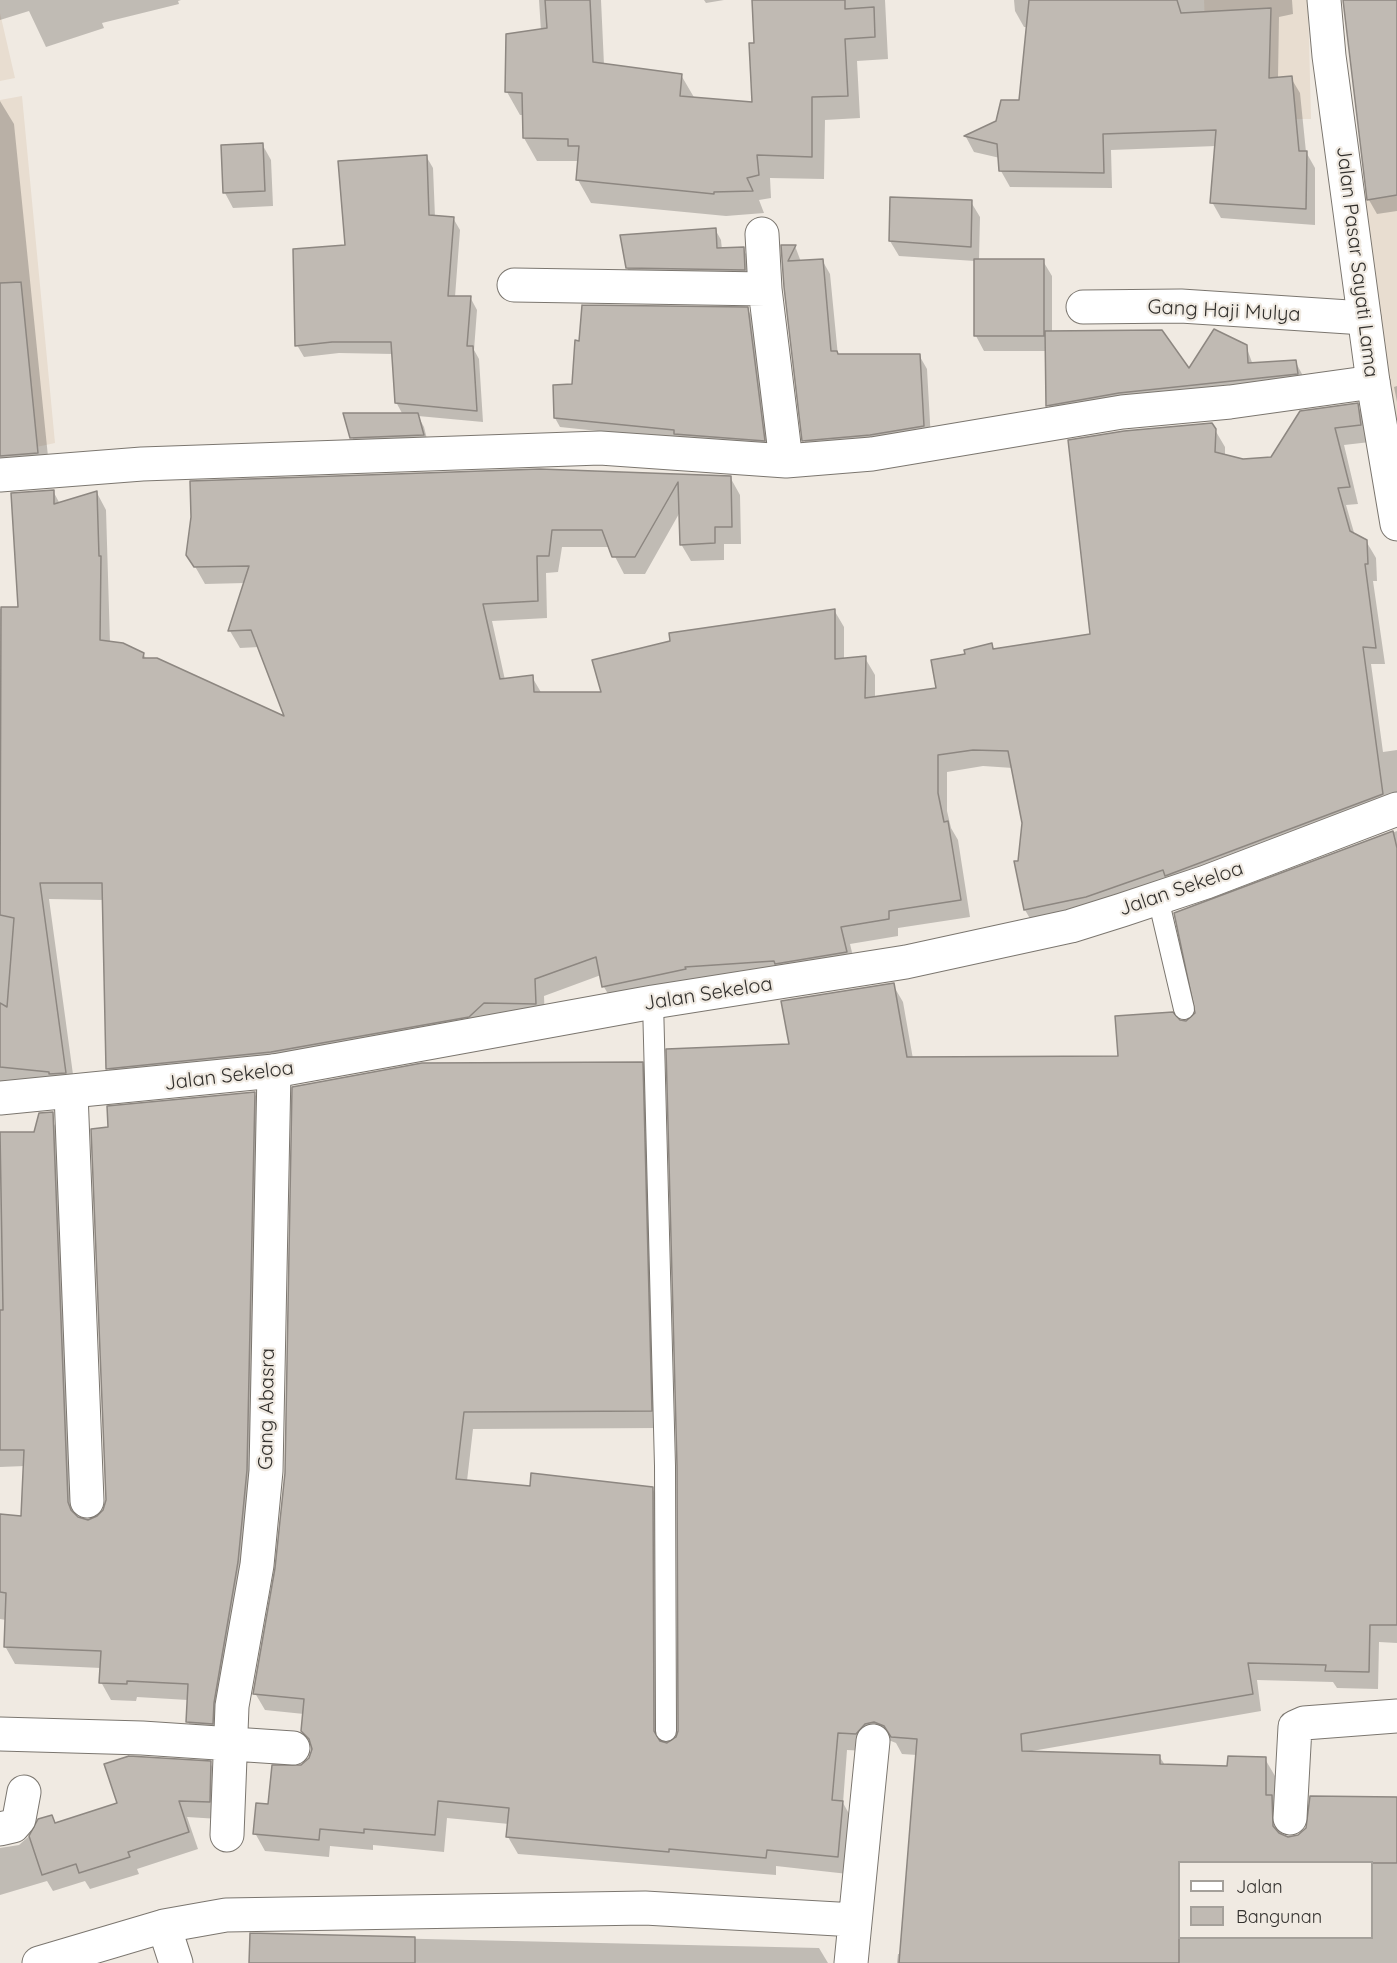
<!DOCTYPE html>
<html>
<head>
<meta charset="utf-8">
<style>
  body { margin:0 }
  #map { position:relative; width:1397px; height:1963px; overflow:hidden; background:#f0eae2; font-family:Quicksand,sans-serif }
  canvas { display:block }
  .legend { position:absolute; left:1178px; top:1861px; width:195px; height:78px; box-sizing:border-box; background:#f0eae2; border:2px solid #a4a09a; margin:0; padding:8px 10px; list-style:none; font-size:18px; color:#32302d }
  .legend li { display:flex; align-items:center; gap:12px; height:30px }
  .legend b { width:30px; border:2px solid #a4a09a }
</style>
</head>
<body>
<div id="map">
<canvas width="1397" height="1963"></canvas>
<ul class="legend">
<li><b style="height:8px;background:#fff"></b>Jalan</li>
<li><b style="height:16px;background:#c0bab3"></b>Bangunan</li>
</ul>
</div>
<script>
const c = document.querySelector('canvas').getContext('2d');
c.lineJoin = 'round';
function paint(path, color) { c.fillStyle = color; c.fill(path, 'evenodd'); }
const shape = rows => new Path2D(rows.map(r => 'M' + r).join(''));
function trace(path, color, width, dash) { c.strokeStyle = color; c.lineWidth = width; c.lineCap = dash ? 'butt' : 'round'; c.setLineDash(dash || []); c.stroke(path); }
function write(font, color, halo, rows, align = 'center') {
  c.font = font + ' Quicksand,sans-serif'; c.lineWidth = 4.5; c.setLineDash([]); c.textBaseline = 'middle'; c.strokeStyle = halo; c.fillStyle = color; for (const [text, x, y, turn = 0] of rows) {
    c.save(); c.translate(x, y); c.rotate((+turn || 0) * Math.PI / 180); c.textAlign = isNaN(turn) ? turn : align; if (halo) c.strokeText(text, 0, 0); c.fillText(text, 0, 0); c.restore();
  }
}
const built = shape([
  [1204,0,1308,0,1311,119,1208,119],
  [0,13,15,78,0,81],
  [22,96,55,443,0,455,0,100],
  [1397,187,1397,449,1356,192]
]);
const shadow = shape([
  [0,0,181,0,178,1,179,4,102,23,104,28,46,47,29,11,0,20],
  [539,0,601,0,604,65,681,75,695,99,754,103,754,0,885,0,888,59,857,61,860,118,825,120,824,179,770,178,771,198,759,200,764,213,726,216,591,203,578,180,578,161,537,161,524,138,524,115,520,115,507,92,541,31],
  [704,0,724,0,706,3],
  [1014,0,1292,0,1293,14,1279,17,1278,78,1291,78,1300,93,1306,152,1315,168,1315,225,1221,218,1212,202,1216,146,1111,150,1112,188,1010,187,1001,171,1000,158,974,152,966,137,997,122,1021,101,1028,27,1024,27,1015,11],
  [1344,0,1397,0,1397,211,1377,214,1369,200],
  [0,101,14,124,50,476,0,476],
  [262,144,271,160,273,206,233,208,225,193],
  [426,156,433,168,435,217,453,218,460,230,455,297,470,297,477,310,474,350,479,359,483,422,418,416,424,427,429,447,359,450,352,437,403,415,396,402,393,354,339,353,304,357,297,345,347,246],
  [971,202,980,217,979,260,1043,261,1052,276,1052,332,1189,371,1246,346,1253,365,1295,361,1302,374,1304,386,1055,418,1048,405,1047,351,984,351,976,336,975,261,899,256,890,241],
  [715,229,721,240,722,250,743,249,749,259,750,280,633,278,627,268],
  [795,246,801,262,822,260,830,274,838,356,919,355,927,369,931,440,812,454,804,440,783,247],
  [747,309,753,318,769,449,560,427,555,418,574,386],
  [1397,386,1397,402,1394,387],
  [1357,405,1367,422,1370,442,1344,445,1358,504,1346,505,1355,536,1366,541,1376,558,1377,581,1373,581,1385,664,1371,664,1383,752,1397,750,1397,810,1035,927,1025,910,1016,863,1019,862,1024,823,1013,768,983,766,947,772,947,811,951,828,958,840,970,917,898,928,898,936,850,944,856,969,614,1004,604,987,601,975,544,996,545,1020,118,1085,108,1068,104,900,49,899,75,1089,0,1083,0,609,19,609,53,491,60,504,97,493,106,510,110,643,143,654,147,660,287,719,259,647,240,648,230,631,245,583,205,584,188,554,192,517,730,477,740,495,741,544,724,544,724,560,691,561,681,544,680,512,645,574,624,574,610,547,562,547,558,572,546,573,547,618,492,621,505,680,532,677,542,694,603,694,834,610,844,627,844,660,865,658,875,675,875,698,938,690,967,655,992,644,995,651,1092,635,1215,430,1225,447,1225,456,1243,461,1272,459],
  [1397,831,1397,1643,1379,1642,1378,1689,1337,1688,1333,1682,1257,1680,1261,1711,1032,1751,1159,1756,1165,1765,1229,1767,1265,1759,1275,1776,1275,1802,1282,1814,1282,1836,1290,1838,1397,1799,1397,1963,897,1963,898,1954,901,1954,917,1755,902,1754,896,1743,886,1739,866,1751,847,1750,843,1803,852,1819,848,1874,776,1866,776,1875,518,1854,508,1837,509,1824,447,1818,444,1852,373,1845,373,1850,330,1846,329,1857,265,1851,255,1833,270,1806,310,1759,313,1749,302,1731,304,1714,265,1710,255,1693,642,1064,652,1081,661,1428,473,1429,467,1481,531,1488,652,1488,662,1506,663,1744,667,1745,677,1738,790,1046,893,985,903,1002,913,1059,1119,1057,1179,1022,1187,1022,1197,1014,1175,913],
  [1180,1862,1372,1862,1372,1938,1180,1938],
  [254,1093,264,1110,256,1488,223,1721,198,1739,188,1722,188,1700,137,1697,136,1701,111,1700,101,1682,101,1668,15,1664,5,1646,6,1620,0,1619,0,1516,23,1518,25,1466,0,1467,0,1134,36,1133,53,1122,62,1139,77,1519,88,1521,98,1518,105,1511,107,1500,109,1129],
  [210,1763,220,1780,219,1819,187,1817,198,1849,137,1869,139,1874,90,1889,85,1881,53,1891,47,1881,0,1895,0,1848,19,1845,52,1816,56,1825,119,1804],
  [251,1935,819,1948,828,1963,251,1963]
]);
const building = shape([
  [545,0,590,0,593,62,682,74,680,96,752,102,749,43,754,43,752,0,845,0,845,9,874,7,875,37,845,39,848,96,812,97,812,157,757,155,759,175,747,178,753,191,714,192,714,194,576,180,579,146,568,146,568,139,523,138,522,93,505,92,506,34,547,28,545,0],
  [1029,0,1177,0,1181,13,1271,8,1269,78,1292,76,1299,151,1307,151,1306,209,1210,203,1216,130,1103,134,1104,173,999,171,997,144,964,136,996,121,1001,100,1019,100,1029,0],
  [1343,0,1397,0,1397,195,1367,200,1343,0],
  [263,143,265,191,223,193,221,145,263,143],
  [427,155,429,215,454,217,448,296,471,296,467,346,473,346,477,411,395,403,391,342,332,342,295,346,293,249,345,245,338,161,427,155],
  [890,197,972,200,971,247,889,241,890,197],
  [716,228,717,248,744,247,745,270,626,268,620,235,716,228],
  [781,245,796,245,788,261,823,259,831,351,837,351,838,354,920,354,924,426,870,435,802,441,784,287,781,245],
  [974,259,1044,259,1044,336,974,336,974,259],
  [21,282,38,453,0,456,0,283,21,282],
  [582,305,748,307,765,441,674,434,674,430,554,418,553,385,572,384,575,340,579,341,582,305],
  [1214,329,1247,345,1248,363,1296,360,1298,374,1119,393,1046,406,1045,331,1162,330,1189,368,1214,329],
  [1358,403,1361,425,1335,428,1350,487,1338,488,1350,531,1367,540,1368,564,1365,564,1376,648,1363,647,1383,794,1165,876,1163,870,1086,897,1024,910,1014,861,1018,861,1022,823,1008,751,973,750,938,755,938,793,944,822,948,821,961,900,889,911,889,919,841,927,847,952,775,964,774,961,685,967,686,969,602,987,596,957,535,979,536,1004,484,1003,469,1017,271,1052,106,1069,102,883,40,883,66,1073,49,1074,49,1072,0,1067,0,1003,7,1007,14,918,0,915,1,607,18,607,11,493,54,490,54,504,97,491,99,556,101,556,100,640,123,643,144,653,143,658,157,658,284,716,251,630,228,631,249,566,194,567,186,555,191,517,190,481,540,469,731,476,732,527,715,527,715,543,680,545,678,482,635,557,612,557,602,530,552,530,549,556,537,556,538,601,483,604,500,679,533,675,534,692,601,692,592,660,670,641,669,633,835,609,835,659,866,656,865,698,936,688,931,660,965,654,964,650,992,643,993,649,1090,634,1068,440,1124,431,1212,423,1216,429,1215,452,1243,459,1271,457,1300,411,1358,403],
  [343,413,418,413,424,435,350,438,343,413],
  [1393,831,1397,848,1397,1625,1370,1625,1369,1672,1325,1671,1326,1665,1248,1663,1253,1694,1021,1734,1022,1751,1160,1755,1160,1764,1227,1766,1228,1756,1266,1757,1266,1795,1272,1795,1273,1826,1279,1833,1288,1837,1298,1835,1306,1828,1310,1796,1397,1797,1397,1863,1179,1863,1179,1963,899,1963,917,1739,891,1737,884,1726,874,1722,865,1724,856,1734,838,1733,832,1800,843,1801,838,1857,767,1850,766,1858,669,1849,669,1852,506,1837,509,1808,438,1801,435,1835,364,1829,364,1833,320,1829,319,1840,253,1834,256,1803,268,1804,272,1765,301,1765,309,1758,312,1749,309,1739,301,1731,304,1699,253,1694,275,1568,285,1473,292,1087,422,1063,643,1062,652,1411,464,1412,456,1479,530,1486,531,1473,653,1487,654,1731,660,1741,667,1743,676,1737,678,1731,677,1466,666,1049,789,1044,781,1001,894,983,907,1057,1118,1056,1115,1016,1173,1012,1180,1020,1186,1021,1195,1013,1174,913,1393,831],
  [255,1092,247,1470,238,1562,214,1703,213,1724,186,1722,188,1684,127,1681,127,1684,99,1683,101,1651,4,1647,6,1593,0,1592,0,1514,21,1516,24,1450,0,1450,0,1310,3,1310,0,1132,34,1132,39,1113,53,1112,68,1502,71,1510,78,1517,88,1520,97,1516,103,1510,106,1500,91,1129,108,1127,107,1106,255,1092],
  [129,1756,211,1761,210,1802,179,1801,189,1832,128,1852,130,1857,79,1873,76,1864,42,1875,29,1836,38,1819,52,1815,55,1823,117,1803,104,1764,129,1756],
  [250,1933,415,1937,415,1963,249,1963,250,1933]
]);
const lane = shape([
  [1158,898,1184,1009],
  [653,1002,665,1466,666,1731]
]);
const street = shape([
  [762,234,765,289,786,461],
  [514,285,765,289],
  [1083,307,1181,306,1364,318],
  [0,475,142,464,600,448,786,461,872,454,1122,412,1230,402,1373,382],
  [71,1093,87,1501],
  [0,1734,142,1738,293,1748],
  [1290,1818,1295,1727,1304,1723,1397,1716],
  [0,1829,13,1826,19,1819,24,1792],
  [227,1835,232,1706,257,1565,266,1471,274,1071],
  [164,1926,176,1963],
  [39,1963,164,1926,226,1915,645,1908,855,1920],
  [851,1963,873,1741]
]);
const secondary = shape([
  [1324,0,1329,56,1373,382,1397,524],
  [0,1098,274,1071,653,1002,906,962,1071,926,1122,910,1206,882,1397,809]
]);
const streetNames = [
  ["Jalan Pasar Sayati Lama",1357,262,83],
  ["Gang Haji Mulya",1224,311,3],
  ["Jalan Sekeloa",1181,889,-19],
  ["Jalan Sekeloa",708,994,-9],
  ["Jalan Sekeloa",229,1076,-7],
  ["Gang Abasra",267,1409,-89]
];
paint(built, '#e8ddd0');
paint(shadow, '#0003');
paint(building, '#c0bab3');
trace(building, '#8d8781', 1.5);
trace(lane, '#7b766f', 22);
trace(street, '#7b766f', 35);
trace(secondary, '#7b766f', 35);
trace(lane, '#fff', 20);
trace(street, '#fff', 33);
trace(secondary, '#fff', 33);
write('20px', '#32302d', '#f0eae2', streetNames);
</script>
</body>
</html>
